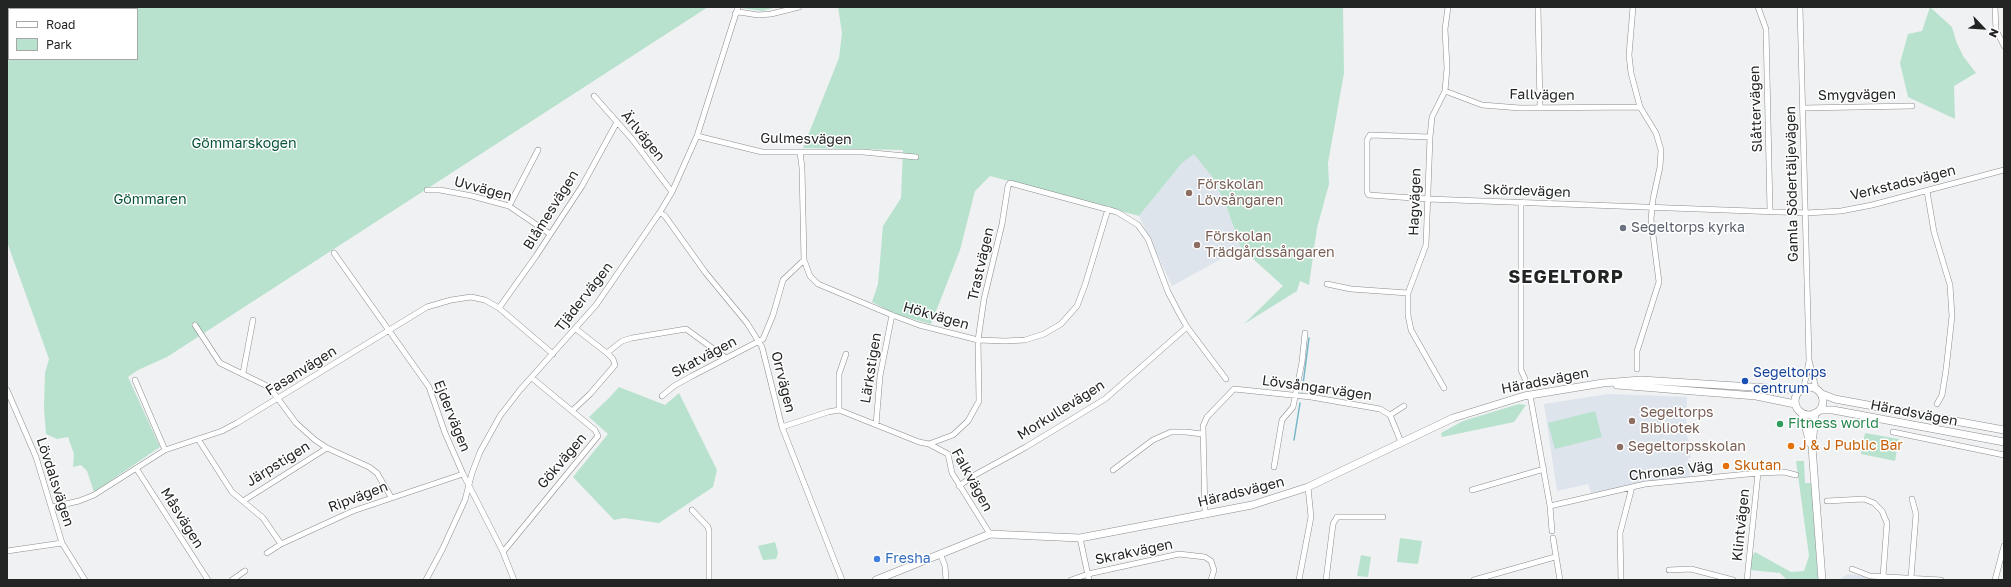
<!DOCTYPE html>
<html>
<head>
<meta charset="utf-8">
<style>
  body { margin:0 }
  #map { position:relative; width:2011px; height:587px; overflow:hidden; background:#eff1f3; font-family:"Golos Text",sans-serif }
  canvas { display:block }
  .frame { position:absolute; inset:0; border:8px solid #232424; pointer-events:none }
  .legend { position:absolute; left:8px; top:8px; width:130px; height:52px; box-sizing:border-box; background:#fff; border:1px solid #a7a7a7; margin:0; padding:5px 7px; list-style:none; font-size:12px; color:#232424 }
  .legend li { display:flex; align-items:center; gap:8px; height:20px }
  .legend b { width:20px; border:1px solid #a7a7a7 }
  .north { position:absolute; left:1963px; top:8px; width:40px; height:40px; -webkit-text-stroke:3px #fff; paint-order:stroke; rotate:115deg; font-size:11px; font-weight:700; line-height:16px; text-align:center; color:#232424 }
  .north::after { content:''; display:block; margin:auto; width:14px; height:18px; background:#232424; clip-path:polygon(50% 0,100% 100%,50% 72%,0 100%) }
</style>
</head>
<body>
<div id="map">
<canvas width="2011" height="587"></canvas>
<div class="frame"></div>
<ul class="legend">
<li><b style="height:5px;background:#fff"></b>Road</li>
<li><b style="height:11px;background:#b9e2ce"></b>Park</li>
</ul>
<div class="north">N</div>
</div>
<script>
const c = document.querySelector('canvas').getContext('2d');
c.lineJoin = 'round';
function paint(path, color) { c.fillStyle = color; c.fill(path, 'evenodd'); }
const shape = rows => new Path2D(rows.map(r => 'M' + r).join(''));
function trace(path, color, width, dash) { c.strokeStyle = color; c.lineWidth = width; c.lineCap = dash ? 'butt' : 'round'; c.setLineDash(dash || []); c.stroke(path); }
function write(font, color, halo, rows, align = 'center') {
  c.font = font + ' "Golos Text",sans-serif'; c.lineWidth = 3; c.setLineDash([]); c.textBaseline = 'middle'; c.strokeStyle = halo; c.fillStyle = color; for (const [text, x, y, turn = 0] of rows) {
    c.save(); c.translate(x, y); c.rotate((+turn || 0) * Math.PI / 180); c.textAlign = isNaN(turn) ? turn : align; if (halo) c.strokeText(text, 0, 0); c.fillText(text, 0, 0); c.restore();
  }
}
const built = shape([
  [1194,153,1213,178,1227,208,1241,248,1172,286,1139,216,1182,163],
  [1608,394,1687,397,1686,434,1689,441,1691,458,1688,458,1690,477,1645,482,1592,495,1588,484,1557,491,1544,404],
  [1848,574,1895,580,1839,580]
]);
const green = shape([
  [7,7,708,7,167,357,138,370,128,377,160,447,94,492,87,471,81,465,73,467,74,454,68,437,57,439,46,434,44,408,45,373,49,359,7,242],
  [9,9,137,9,137,59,9,59],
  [734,7,776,7,762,11],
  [838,7,1343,7,1344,73,1328,163,1329,184,1317,228,1309,285,1300,281,1297,291,1244,324,1283,286,1241,248,1227,208,1213,178,1194,154,1182,163,1139,216,990,176,975,191,960,250,931,324,895,314,872,302,878,284,883,226,901,198,903,150,803,148,839,58,842,33],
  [1930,7,1952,27,1956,41,1963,56,1976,73,1954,86,1955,119,1908,97,1900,63,1908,34,1922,31],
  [619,387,665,405,679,393,717,470,713,487,659,523,624,518,614,520,573,477,608,434,589,417,609,398],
  [1519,404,1526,405,1514,422,1442,437,1441,433,1463,421],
  [1595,411,1602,437,1555,449,1548,423],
  [1865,433,1899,439,1895,461,1861,454],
  [1796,461,1804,461,1805,483,1812,483,1818,580,1787,580,1780,573,1750,570,1752,557,1755,552,1791,572,1804,571,1809,556],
  [1400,538,1422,541,1418,564,1397,562],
  [775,542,778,553,776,559,763,560,758,546],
  [1361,555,1371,557,1368,577,1357,576]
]);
const stream = shape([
  [1302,392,1309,338],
  [1294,440,1300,403]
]);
const street = shape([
  [1538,7,1540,107],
  [1633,7,1629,55,1631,73,1640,107,1656,133,1661,150,1660,167,1653,199,1651,219,1659,282,1637,351,1637,369],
  [1758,7,1766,29,1770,211],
  [1800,7,1809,360,1816,388],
  [1995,7,1996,30,2004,46],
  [735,14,739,12,758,15,771,14,799,7],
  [1445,91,1482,105,1520,108,1640,107],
  [594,96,632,139,672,192],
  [1803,108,1912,106],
  [697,136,762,152,863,152,916,157],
  [1430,137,1370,135,1367,140,1367,192,1369,195,1428,199,1806,213,1841,211,1872,205,2004,170],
  [800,152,802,168,804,260,810,276,818,284,892,315,919,325,978,340,1005,341,1025,340,1044,334,1061,324,1077,306,1085,285,1108,209],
  [427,190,440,190,472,196,509,206,550,234],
  [1927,191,1934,232,1950,285,1952,316,1946,370,1942,395,1937,404],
  [1521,202,1521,370,1525,379],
  [509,206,538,150],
  [660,212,665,216,705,272,747,323,762,347,782,427,842,580],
  [334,253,429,387,445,433,463,474,503,552,514,580],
  [1327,284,1351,289,1408,293],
  [499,308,536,256,582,186,617,122],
  [195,325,220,363,265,385,273,392,296,423,315,440,327,448,369,467,377,473,391,497],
  [607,353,622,341,632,338,686,329,726,358],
  [243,373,253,320],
  [135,380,165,450],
  [1804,387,1809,361],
  [1444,388,1411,330,1408,315,1408,293,1426,245,1430,137,1432,117,1445,91,1447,68,1445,29,1448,7],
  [7,390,36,457,62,543,85,580],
  [1530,395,1550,506,1645,484,1758,473,1784,472,1796,475],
  [662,396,674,386,692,376,763,339,773,315,783,280,804,260],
  [839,410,839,374,846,354],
  [572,411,590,394,615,365,613,359,607,353,576,329],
  [1390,415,1404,406],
  [876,425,880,376,892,315],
  [782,427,828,412,839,410,919,442,929,444,953,435,968,421,979,401,978,340,984,299,1002,224,1008,186,1010,183,1117,212,1138,225,1148,239,1168,292,1179,313,1187,327,1226,379],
  [1893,432,2004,455],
  [198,439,232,492,263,518,281,544],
  [929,444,948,454,952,473,990,534],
  [1274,467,1282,420,1293,407,1302,362,1305,333],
  [136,468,208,580],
  [1113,470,1153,440,1171,432,1186,432,1202,434],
  [959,486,973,476,1026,447,1105,399,1187,327],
  [1472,490,1544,469],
  [243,501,327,448],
  [1827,501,1864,499,1874,503,1882,511,1887,523,1883,576],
  [1550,506,1552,531],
  [52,507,79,501,94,495,165,450,222,431,237,423,427,307,451,300,471,297,485,300,499,308,553,354],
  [692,510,708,527,709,531,709,580],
  [1205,515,1203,426,1207,417,1234,389,1311,397,1380,409,1390,415,1401,442],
  [1080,538,1089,580],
  [1553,538,1560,580],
  [7,551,62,543],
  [503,552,598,436,595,430,532,378],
  [267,553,281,544,353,511,463,474],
  [940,553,945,566,946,580],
  [1852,569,1870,576,1941,580],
  [1669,570,1691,569,1733,580],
  [1911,578,1916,514,1912,499],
  [232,580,245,571],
  [426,580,443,548,465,500,472,473,480,452,500,416,520,390,596,305,660,212,672,192,697,136,738,7],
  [1071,580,1088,574,1179,554,1205,557,1211,561,1214,570,1211,580],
  [1299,580,1311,517,1308,487],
  [1326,580,1333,524,1337,517,1383,517],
  [1474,580,1555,557],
  [1621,580,1620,533,1632,487],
  [1747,580,1758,473],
  [1995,580,2004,546]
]);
const secondary = shape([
  [1617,385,1756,396,1795,404],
  '1795 401a14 14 0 1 1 28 0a14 14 0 1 1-28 0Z',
  [1822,394,1835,399,2004,430],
  [1820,410,1833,410,2004,442],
  [1802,413,1810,443],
  [1815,413,1812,447,1822,580],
  [876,580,990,534,1080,538,1252,505,1308,487,1453,418,1524,396,1603,383,1641,380,1800,390]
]);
const markers = [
  [1189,193,4,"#8d6e63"],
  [1623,228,4,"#6b7280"],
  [1197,245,4,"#8d6e63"],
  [1745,381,4,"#1a4fb4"],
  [1632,421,4,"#8d6e63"],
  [1780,424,4,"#2e9e5b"],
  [1791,446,4,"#e8710a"],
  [1620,447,4,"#8d6e63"],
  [1726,466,4,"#e8710a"],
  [877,559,4,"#3f7fe0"]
];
const streetNames = [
  ["Fallvägen",1542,95,1],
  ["Smygvägen",1857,95,-1],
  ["Slåttervägen",1756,109,-92],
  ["Ärlvägen",643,136,51],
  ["Gulmesvägen",806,139,1],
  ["Verkstadsvägen",1903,183,-14],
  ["Gamla Södertäljevägen",1792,184,-91],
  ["Uvvägen",483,189,15],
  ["Skördevägen",1527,191,2],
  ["Hagvägen",1415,202,-88],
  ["Blåmesvägen",551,210,-58],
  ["Trastvägen",981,264,-77],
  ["Tjädervägen",584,297,-52],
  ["Hökvägen",936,316,16],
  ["Skatvägen",704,357,-28],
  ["Lärkstigen",871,368,-81],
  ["Fasanvägen",301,371,-32],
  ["Häradsvägen",1545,381,-11],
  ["Orrvägen",783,382,76],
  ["Lövsångarvägen",1317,388,8],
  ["Morkullevägen",1061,410,-32],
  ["Häradsvägen",1914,413,11],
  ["Ejdervägen",452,416,68],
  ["Gökvägen",562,461,-50],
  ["Järpstigen",278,464,-32],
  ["Chronas Väg",1671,471,-7],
  ["Falkvägen",972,480,61],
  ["Lövdalsvägen",55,482,72],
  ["Häradsvägen",1241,492,-14],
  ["Ripvägen",358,497,-21],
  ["Måsvägen",182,518,58],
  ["Klintvägen",1741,525,-84],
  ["Skrakvägen",1134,552,-12]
];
const parkNames = [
  ["Gömmarskogen",244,144],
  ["Gömmaren",150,200]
];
const educationNames = [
  ["Förskolan",1197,185],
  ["Lövsångaren",1197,201],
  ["Förskolan",1205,237],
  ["Trädgårdssångaren",1205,253],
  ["Segeltorps",1640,413],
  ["Bibliotek",1640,429],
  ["Segeltorpsskolan",1628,447]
];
const worshipNames = [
  ["Segeltorps kyrka",1631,228]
];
const transitNames = [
  ["Segeltorps",1753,373],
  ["centrum",1753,389]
];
const leisureNames = [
  ["Fitness world",1788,424]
];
const foodNames = [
  ["J & J Public Bar",1799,446],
  ["Skutan",1734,466]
];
const shopNames = [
  ["Fresha",885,559]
];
const districtNames = [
  ["SEGELTORP",1566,277]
];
paint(built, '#dde4ec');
paint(green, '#b9e2ce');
trace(stream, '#76b8c7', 1.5);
trace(street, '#8b8c8e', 6);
trace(secondary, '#8b8c8e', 8);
trace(street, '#fff', 5);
trace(secondary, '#fff', 7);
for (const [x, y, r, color] of markers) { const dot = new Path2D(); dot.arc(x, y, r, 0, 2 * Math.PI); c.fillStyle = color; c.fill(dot); trace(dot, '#fff', 1.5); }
write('14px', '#232424', '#fff', streetNames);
write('14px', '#065239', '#fff', parkNames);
write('14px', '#785e54', '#fff', educationNames, 'left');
write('14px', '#5b616d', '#fff', worshipNames, 'left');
write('14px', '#164399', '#fff', transitNames, 'left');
write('14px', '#27864d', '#fff', leisureNames, 'left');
write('14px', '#c56008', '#fff', foodNames, 'left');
write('14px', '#366cbe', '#fff', shopNames, 'left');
c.letterSpacing = '1px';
write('bold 18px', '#232424', '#fff', districtNames);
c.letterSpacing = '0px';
</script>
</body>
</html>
